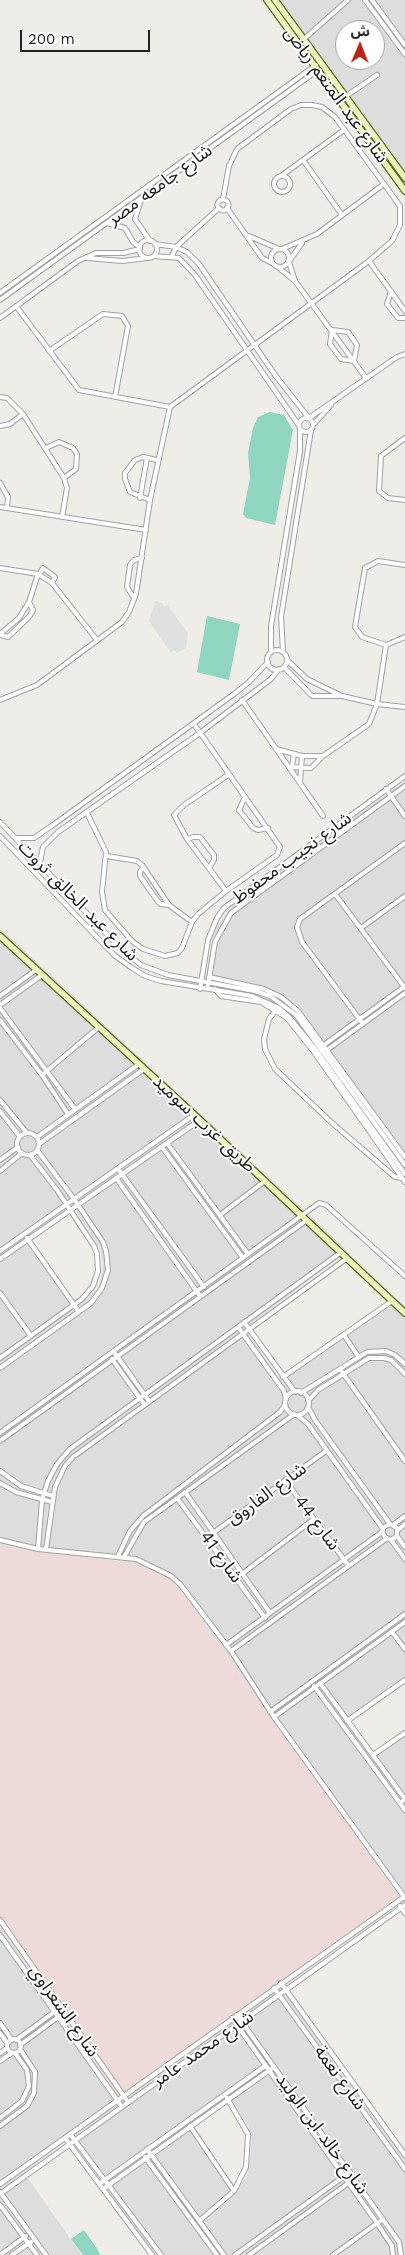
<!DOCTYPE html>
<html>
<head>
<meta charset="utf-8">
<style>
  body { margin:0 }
  #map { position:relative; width:405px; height:2255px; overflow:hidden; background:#efede8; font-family:"Work Sans","Noto Sans Arabic",sans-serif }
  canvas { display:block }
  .north { position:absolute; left:335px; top:20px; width:50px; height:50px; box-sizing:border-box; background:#fff; border:1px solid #a6a6a6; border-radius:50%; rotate:1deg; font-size:14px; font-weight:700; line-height:20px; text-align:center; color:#202020 }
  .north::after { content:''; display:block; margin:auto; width:18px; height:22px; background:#b92417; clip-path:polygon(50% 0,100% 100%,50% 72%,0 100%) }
  .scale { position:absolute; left:20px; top:30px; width:130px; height:22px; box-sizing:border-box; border:2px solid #202020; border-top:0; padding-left:6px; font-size:15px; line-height:18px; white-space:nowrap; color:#202020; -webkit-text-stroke:4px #fff; paint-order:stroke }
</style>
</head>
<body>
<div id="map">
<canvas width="405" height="2255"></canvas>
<div class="north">ش</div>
<div class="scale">200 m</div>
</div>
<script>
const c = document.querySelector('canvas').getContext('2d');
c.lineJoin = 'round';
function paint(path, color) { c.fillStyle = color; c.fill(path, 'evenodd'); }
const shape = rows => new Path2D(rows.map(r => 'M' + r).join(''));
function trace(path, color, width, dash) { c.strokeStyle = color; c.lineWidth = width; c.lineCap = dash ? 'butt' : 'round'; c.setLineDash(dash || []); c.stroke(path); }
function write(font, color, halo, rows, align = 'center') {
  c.font = font + ' "Work Sans","Noto Sans Arabic",sans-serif'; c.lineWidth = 4; c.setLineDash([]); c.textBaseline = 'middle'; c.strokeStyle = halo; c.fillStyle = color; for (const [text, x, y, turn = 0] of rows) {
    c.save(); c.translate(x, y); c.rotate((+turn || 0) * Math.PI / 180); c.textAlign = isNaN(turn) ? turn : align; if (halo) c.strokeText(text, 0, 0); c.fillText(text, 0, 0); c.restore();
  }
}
const residential = shape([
  [270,0,405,0,405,186],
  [345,30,375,30,375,60,345,60],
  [405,781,405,1170,295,1018,281,1007,254,993,204,985,213,937,218,924,237,901],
  [0,928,348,1251,245,1328,278,1377,395,1297,405,1306,405,1684,347,1725,369,1755,405,1730,405,1903,178,1587,157,1571,118,1560,18,1549,0,1545],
  [72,1205,100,1249,103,1264,99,1287,75,1309,25,1238],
  [0,1926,121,2101,283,1986,357,2093,405,2157,405,2255,155,2255,70,2138,24,2173,82,2255,0,2255,0,2052,13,2042,0,2025],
  [228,2096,248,2125,252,2141,247,2176,234,2194,187,2125]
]);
const commercial = shape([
  [0,1545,140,1564,157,1571,178,1587,403,1901,121,2102,0,1926]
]);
const pitch = shape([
  [270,412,284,415,293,430,275,525,246,518,243,514,250,478,248,453,253,428,258,417],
  [207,616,240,624,229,680,197,672],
  [84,2230,98,2250,100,2255,83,2255,71,2239]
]);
const parking = shape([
  [155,601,162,603,164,607,167,605,188,633,186,648,177,653,174,650,171,653,149,621]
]);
const street = shape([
  [365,0,405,54],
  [372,0,405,45],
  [304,39,348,0],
  [346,96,377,75],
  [303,160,342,215],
  [281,176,344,130],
  '274 184a8 8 0 1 1 16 0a8 8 0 1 1-16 0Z',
  '217.5 205a5.5 5.5 0 1 1 11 0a5.5 5.5 0 1 1-11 0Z',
  [141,200,135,219,150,241],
  [227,208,262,258,272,263],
  [107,223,125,228,133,242,140,247],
  [249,236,279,249],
  '139 249a9 9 0 1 1 18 0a9 9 0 1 1-18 0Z',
  [155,244,176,247,187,252,199,264,275,375,308,417],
  '271 258a9 9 0 1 1 18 0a9 9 0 1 1-18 0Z',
  [282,249,317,234,384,184],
  [154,256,179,258,195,275,298,424],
  [172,256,176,247,219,208],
  [87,258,122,261,147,258],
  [290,260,302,243],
  [369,261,405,311],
  [289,262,295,281],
  [279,268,295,281,366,378],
  [391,291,387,304,398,318,405,318],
  [0,293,316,65],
  [0,300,318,70],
  [16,306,79,390,170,407],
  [0,318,78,261,96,253,123,253,140,249],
  [332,330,348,332,357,345,354,361,341,359,330,344,332,330],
  [49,351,103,314,122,316,128,326,115,397],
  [0,397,7,398,23,414,64,478,67,488,62,517],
  '299 425a7 7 0 1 1 14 0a7 7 0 1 1-14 0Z',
  [309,418,397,357,405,354],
  [313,425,331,405],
  [0,426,10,424,23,414],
  [405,438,381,456,379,491,388,498,405,500],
  [46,448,59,442,73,448,77,454,76,469,64,478],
  [0,483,8,497,7,508],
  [140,498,147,458],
  [150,500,130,492,125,479,125,473,135,460,143,457,157,460],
  [0,507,146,530],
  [405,565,378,561,365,568,355,627,362,637,386,645,405,637],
  [0,568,38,574,52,583,97,640],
  [39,575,43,568,55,577,52,583],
  [134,598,127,587,130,565,134,560,142,558],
  [0,634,19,618,29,602,38,574],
  [0,635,8,637,29,617,33,610,29,602],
  '267 660a10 10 0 1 1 20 0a10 10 0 1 1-20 0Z',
  [283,651,281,617,311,430],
  [271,652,271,626,300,451,300,429],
  [287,660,307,679,342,696,377,704,405,707],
  [284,667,312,696,339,696],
  [0,700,37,685,122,622,129,612,136,594,150,500,170,407,369,261,392,241,400,225,400,206,384,184,335,117,322,107,312,105,301,105,291,109,237,149,229,166,223,199],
  [242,700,323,816],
  [276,749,302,756,323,756,369,724,377,704,386,645],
  [292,766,294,754],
  [289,767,311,768,323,756],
  [300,782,302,756],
  [386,789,405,816],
  [245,797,239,810,253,828,258,830,268,828],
  [87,813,106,852,102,892,105,910,132,941,143,949,165,956,178,953,182,948,192,922,198,914,226,891,277,855,280,847,194,724],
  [0,822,118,946,141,965,168,975,255,991,270,996,296,1015,405,1165],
  [0,836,114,955,132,968,145,976,161,981,252,996,279,1008,290,1018,316,1050,405,1174],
  [17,838,34,838,53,825,234,694,249,682,268,662],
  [187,839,193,837,200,837,214,855,214,860,209,868],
  [107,856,137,861,142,865,169,905,192,922],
  [40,862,43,847,58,832,200,733,271,679,279,669],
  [143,867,140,872,140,876,154,896,160,904,169,905],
  [226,891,187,839,174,815,184,805,228,775],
  [335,894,405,988],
  [361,928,405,896],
  [209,977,264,989,281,997,298,1011,405,1157],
  [208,985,215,942,231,913,405,786],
  [200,989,208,940,217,918,224,908,405,776],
  [215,989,221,996,261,1002,287,1018,314,1052,405,1182],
  [0,996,36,970],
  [0,1005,42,975],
  [0,1008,75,1109],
  [276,1010,269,1019,264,1039,265,1049,275,1069,331,1122,389,1172,395,1177,402,1178],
  [0,1020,42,1075,68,1114],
  [363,1024,302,942,297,927,300,919,405,843],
  [324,1045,405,986],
  [327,1050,405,993],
  [42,1075,99,1027],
  [0,1100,27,1133],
  [0,1111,20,1137],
  '17 1144a11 11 0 1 1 22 0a11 11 0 1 1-22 0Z',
  [37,1137,139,1064],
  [167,1143,248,1254],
  [39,1144,144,1069],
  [162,1147,243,1258],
  [0,1160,18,1147],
  [119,1170,204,1287],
  [0,1171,22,1153],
  [116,1178,200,1296],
  [220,1215,265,1181],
  [27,1238,79,1312],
  [0,1251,194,1115],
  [0,1259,200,1120],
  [0,1293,31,1336],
  [244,1322,295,1392],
  [238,1327,284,1391,286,1399],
  [344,1335,358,1356],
  [114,1352,149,1401],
  [0,1358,82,1299,93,1286,98,1271,97,1254,94,1246,57,1190,30,1155],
  [112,1359,144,1404],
  [0,1368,91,1303,102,1288,108,1270,106,1251,103,1242,74,1199,37,1150],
  [340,1369,405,1461],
  [283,1377,392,1301],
  '285 1403a12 12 0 1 1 24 0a12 12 0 1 1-24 0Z',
  [301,1393,367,1352,386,1351,395,1355,405,1364],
  [308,1401,318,1390,369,1358,384,1358,391,1360,405,1374],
  [308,1407,315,1420,390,1524,397,1528,397,1536,391,1540,385,1537,382,1532,384,1527,390,1524],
  [297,1415,308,1424,383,1529],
  [0,1433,319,1203,326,1205,405,1276],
  [0,1441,307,1220],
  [0,1471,21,1486,53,1496],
  [285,1480,348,1565],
  [0,1483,16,1492,52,1502],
  [185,1492,270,1613],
  [177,1498,265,1618],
  [393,1525,405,1516],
  [398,1530,405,1524],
  [213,1533,326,1451],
  [397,1536,405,1547],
  [0,1540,38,1549,136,1559,171,1576,180,1584,231,1651,274,1717,405,1898],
  [391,1540,405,1559],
  [38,1549,42,1500,48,1481,57,1464,70,1449,340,1253],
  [46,1549,55,1487,65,1466,73,1457,346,1259],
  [118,1556,130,1531,143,1516,280,1412,285,1405],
  [124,1557,144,1522,293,1415],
  [242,1574,314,1519],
  [392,1632,405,1649],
  [226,1645,382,1532],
  [231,1651,386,1539],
  [320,1683,405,1799,400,1803],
  [314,1686,405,1810],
  [270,1712,405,1614],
  [274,1717,405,1622],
  [347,1721,405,1680],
  [373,1755,405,1733],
  [400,1906,405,1913],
  [0,1920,128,2102],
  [0,1935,122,2107],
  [281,1983,405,2155],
  [274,1988,405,2169],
  [237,2015,399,2242,401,2255],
  [232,2018,377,2223,392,2246,393,2255],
  [0,2023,12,2040],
  [0,2033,7,2043],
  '7 2046a7 7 0 1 1 14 0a7 7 0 1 1-14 0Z',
  [16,2040,61,2007],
  [20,2045,65,2012],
  [0,2053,7,2048],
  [0,2061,12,2053],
  [0,2118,22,2101,29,2086,27,2070,15,2053],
  [0,2126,27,2106,34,2093,35,2072,20,2049],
  [190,2126,234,2191],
  [70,2134,161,2255],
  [65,2138,152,2255],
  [147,2149,224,2255],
  [145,2157,217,2255],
  [0,2184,404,1897],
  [99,2184,265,2066],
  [103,2189,274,2067],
  [0,2192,46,2255],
  [0,2194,405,1905],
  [0,2205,37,2255],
  [199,2221,234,2191,246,2167,248,2134,227,2098],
  [0,2255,26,2236],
  [12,2255,31,2242],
  [235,2255,350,2172],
  [249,2255,354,2179],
  [333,2255,383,2219]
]);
const secondary = shape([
  [267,0,405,191],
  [275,0,405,178],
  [0,936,200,1120,405,1313]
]);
const streetNames = [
  ["شارع عبد المنعم رياض",336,95,54],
  ["شارع جامعه مصر",160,185,-36],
  ["شارع نجيب محفوظ",292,858,-36],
  ["شارع عبد الخالق ثروت",78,901,45],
  ["طريق غرب سوميد",204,1124,43],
  ["شارع الفاروق",267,1494,-36],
  ["شارع 44",317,1523,53],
  ["شارع 41",221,1557,54],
  ["شارع الشعراوي",64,2011,55],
  ["شارع محمد عامر",203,2049,-35],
  ["شارع نعمة",340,2078,54],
  ["شارع خالد ابن الوليد",322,2134,54]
];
paint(residential, '#dedddd');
paint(commercial, '#eedbd9');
paint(pitch, '#8fd5c0');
paint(parking, '#e0e0e0');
trace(street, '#a1a1a1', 6);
trace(secondary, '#5b6c12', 8);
trace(street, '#fff', 4);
trace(secondary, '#ecf3c2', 5.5);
write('18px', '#202020', '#fff', streetNames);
</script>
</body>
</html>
